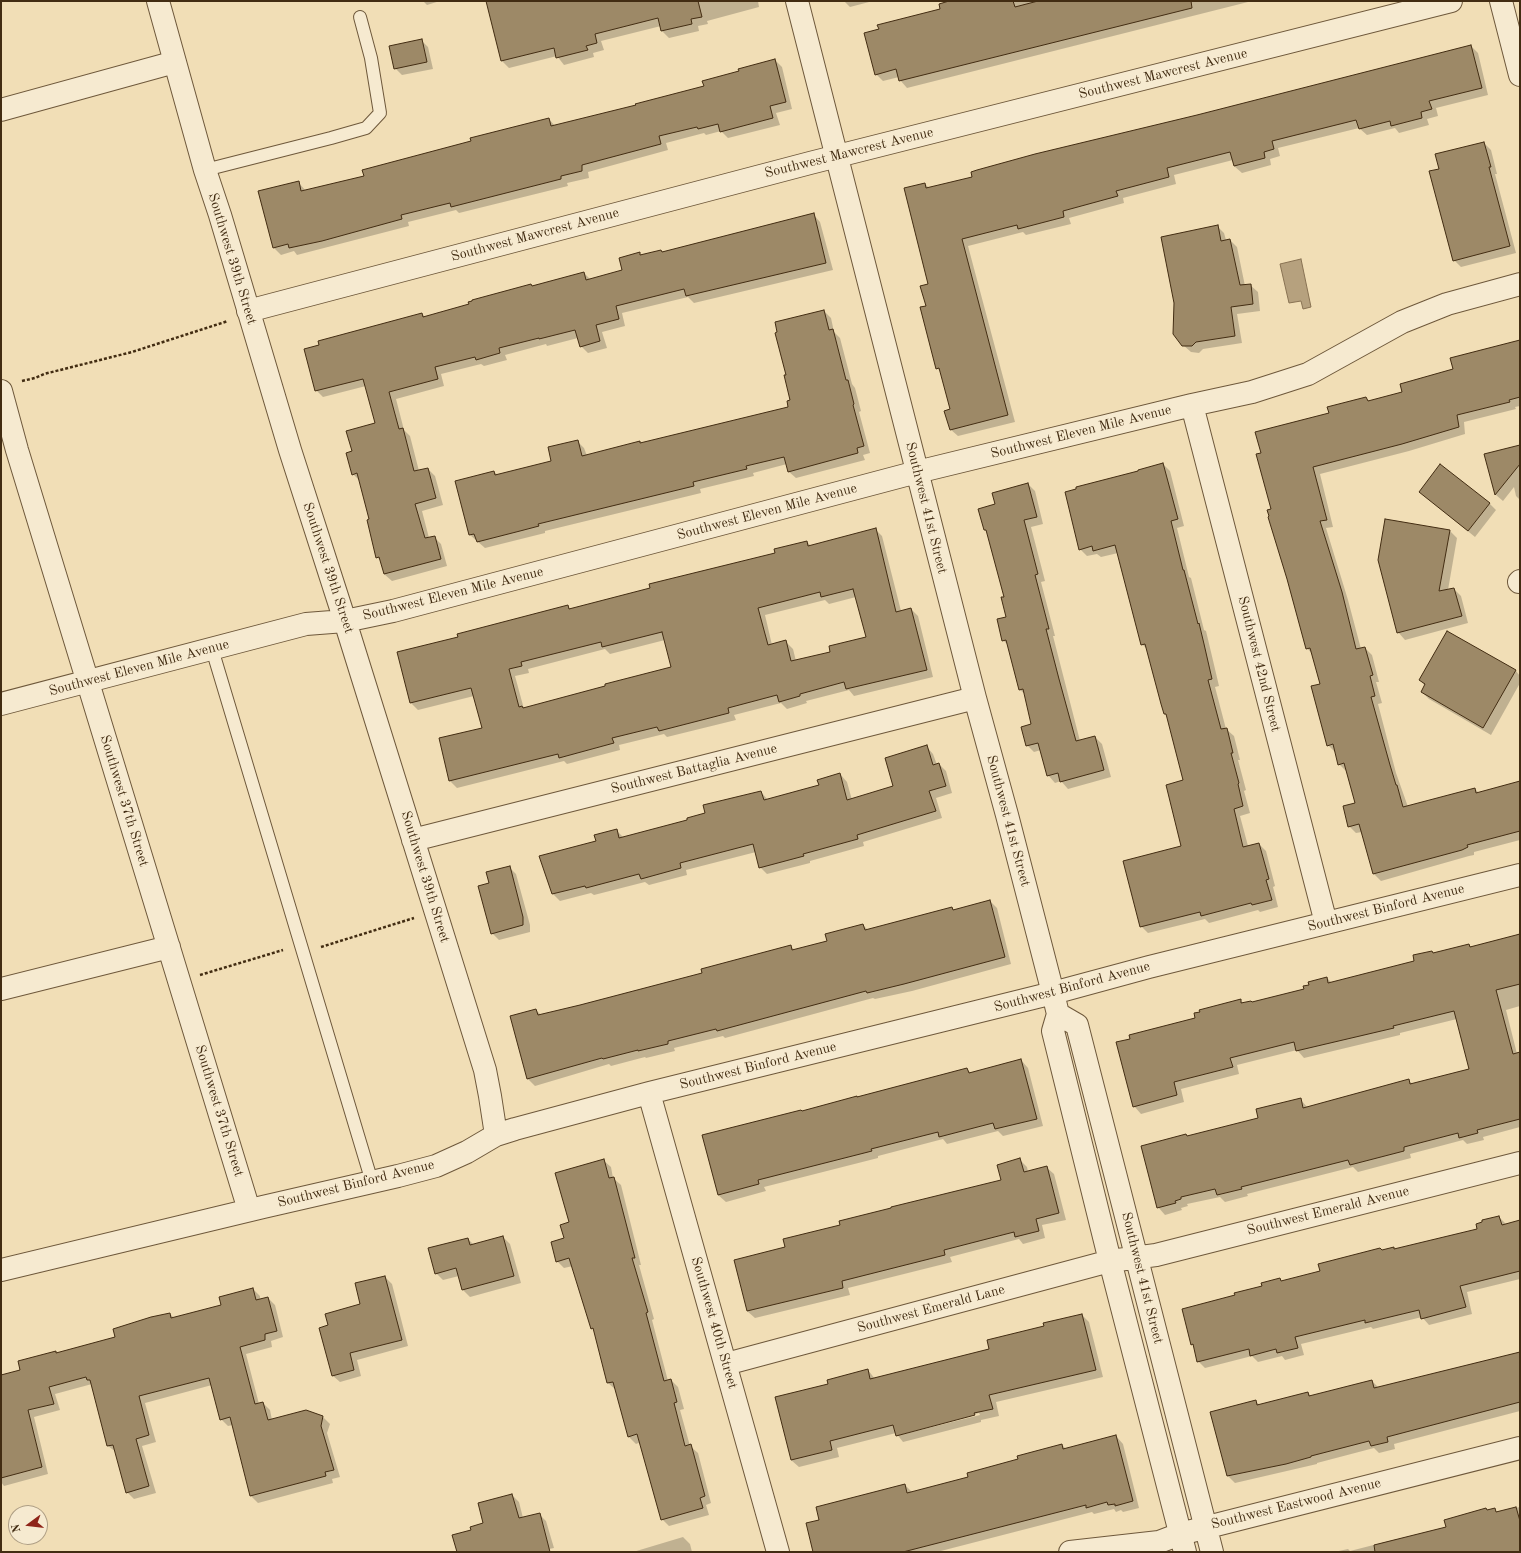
<!DOCTYPE html>
<html>
<head>
<meta charset="utf-8">
<style>
  body { margin:0 }
  #map { position:relative; width:1521px; height:1553px; overflow:hidden; background:#f1deb6; font-family:"Old Standard TT",serif }
  canvas { display:block }
  .frame { position:absolute; inset:0; border:2px solid #422c12; pointer-events:none }
  .north { position:absolute; left:8px; top:1505px; width:40px; height:40px; box-sizing:border-box; background:#f6ead0; border:1px solid #ae9e84; border-radius:50%; rotate:255deg; font-size:11px; font-weight:700; line-height:16px; text-align:center; color:#422c12 }
  .north::after { content:''; display:block; margin:auto; width:14px; height:18px; background:#8f2418; clip-path:polygon(50% 0,100% 100%,50% 72%,0 100%) }
</style>
</head>
<body>
<div id="map">
<canvas width="1521" height="1553"></canvas>
<div class="frame"></div>
<div class="north">N</div>
</div>
<script>
const c = document.querySelector('canvas').getContext('2d');
c.lineJoin = 'round';
function paint(path, color) { c.fillStyle = color; c.fill(path, 'evenodd'); }
const shape = rows => new Path2D(rows.map(r => 'M' + r).join(''));
function trace(path, color, width, dash) { c.strokeStyle = color; c.lineWidth = width; c.lineCap = dash ? 'butt' : 'round'; c.setLineDash(dash || []); c.stroke(path); }
function write(font, color, halo, rows, align = 'center') {
  c.font = font + ' "Old Standard TT",serif'; c.lineWidth = 4; c.setLineDash([]); c.textBaseline = 'middle'; c.strokeStyle = halo; c.fillStyle = color; for (const [text, x, y, turn = 0] of rows) {
    c.save(); c.translate(x, y); c.rotate((+turn || 0) * Math.PI / 180); c.textAlign = isNaN(turn) ? turn : align; if (halo) c.strokeText(text, 0, 0); c.fillText(text, 0, 0); c.restore();
  }
}
const water = shape([
  [1301,259,1311,307,1303,309,1301,301,1289,303,1280,264,1301,259]
]);
const shadow = shape([
  [423,1,440,1,427,5],
  [522,1,758,1,759,7,707,21,708,24,698,26,699,31,669,38,662,31,661,26,601,41,604,50,593,53,594,57,564,65,557,56,509,68,502,61],
  [844,1,873,1,850,7],
  [953,1,1252,1,907,88,900,80,899,77,883,81,876,74,941,10],
  [421,40,428,47,433,69,402,75,395,68],
  [1471,46,1478,53,1488,95,1436,108,1438,116,1427,119,1429,125,1399,133,1395,128,1367,135,1359,128,1278,148,1280,156,1270,159,1271,165,1242,173,1234,166,1233,160,1174,175,1176,184,1123,198,1124,203,1069,218,1071,224,1026,235,1023,232,968,246,1015,422,958,436,950,429,951,410,941,372,937,368,927,306,930,284,925,184,929,188,973,177,1198,116],
  [775,60,782,67,792,109,776,113,780,125,728,138,721,131,706,135,704,133,666,143,668,150,588,172,589,178,567,183,568,186,459,213,456,210,408,222,409,226,297,255,294,251,281,255,273,247,298,182,306,191,365,176,549,119,555,126,637,106,705,87,740,72],
  [1484,143,1491,150,1497,174,1495,174,1516,253,1461,267,1454,260,1440,169],
  [813,214,820,222,833,270,694,303,688,297,622,313,625,326,602,332,607,348,588,353,581,346,578,338,547,346,546,344,505,355,507,360,484,366,481,364,441,374,444,386,396,399,404,430,410,436,419,471,428,469,435,476,443,505,422,511,429,538,434,537,441,544,447,566,392,581,384,574,381,561,377,557,370,520,360,481,353,474,353,452,376,424,366,386,323,397,316,390,422,314,425,317,470,305,473,301,584,273,591,280,623,271,639,254,642,256,661,251,663,252],
  [1217,226,1224,233,1226,240,1230,240,1237,247,1245,286,1250,285,1258,292,1260,311,1237,314,1242,343,1203,349,1199,353,1191,352,1183,345],
  [824,311,831,318,834,332,840,338,852,384,855,388,861,411,859,412,870,453,863,455,865,460,796,478,788,471,787,464,753,473,754,476,700,489,701,493,545,531,545,533,485,548,470,535,494,472,498,475,552,462,577,441,584,448,587,456,639,442,641,444,789,408,791,401,787,375],
  [1520,341,1520,406,1515,407,1516,409,1464,422,1465,434,1409,451,1320,474,1333,527,1326,528,1348,600,1361,649,1365,648,1372,655,1379,682,1376,682,1382,703,1378,704,1396,773,1408,807,1475,789,1479,793,1520,782,1520,840,1474,852,1474,855,1469,856,1381,881,1374,874,1362,832,1356,833,1349,826,1356,804,1346,771,1339,764,1335,752,1328,745,1321,684,1313,655,1307,648,1269,517,1272,510,1262,453,1330,414,1366,398,1370,402,1403,393],
  [1520,446,1520,500,1516,496,1514,487,1503,501,1496,495,1486,455],
  [1163,464,1170,471,1184,526,1177,528,1189,577,1191,578,1204,630,1206,631,1211,652,1219,686,1215,687,1226,729,1234,736,1240,760,1238,760,1246,790,1244,791,1250,813,1240,816,1248,846,1259,844,1266,851,1275,886,1273,887,1278,907,1260,912,1258,910,1209,923,1205,919,1148,933,1141,926,1183,847,1184,781,1167,716,1165,714,1148,650,1142,644,1118,553,1101,557,1097,554,1087,556,1080,549,1140,472],
  [1028,484,1035,491,1043,524,1031,527,1045,581,1041,582,1055,636,1053,636,1080,741,1095,737,1102,744,1111,777,1068,789,1061,781,1055,783,1048,775,1041,750,1034,752,1027,745,1033,725,1025,694,1020,690,1009,646,1003,640,1007,618,1005,597,987,532,985,530,997,505],
  [1420,492,1489,503,1496,510,1475,537],
  [875,529,882,536,901,611,911,609,918,616,933,677,854,696,849,690,806,701,807,703,787,709,781,703,734,715,736,720,667,737,664,734,619,745,620,750,567,764,564,761,457,788,450,781,441,739,483,729,474,696,418,710,411,703,459,637,567,606,571,610,777,554,807,542,811,546],
  [856,597,867,638,832,652,796,661,793,649,786,642,772,645,765,615,825,600,829,604],
  [665,640,672,667,524,709,515,676,529,673,528,669,605,649,610,654],
  [1450,531,1457,538,1448,590,1454,589,1461,596,1468,623,1405,640,1398,632],
  [1447,633,1516,671,1520,676,1520,683,1491,735,1429,699,1422,692,1425,686,1420,680],
  [926,746,933,754,937,765,939,764,946,771,952,793,936,798,942,818,863,842,864,846,810,861,810,863,767,874,760,867,756,852,686,870,687,875,649,885,645,882,594,895,591,893,560,901,553,894,597,842,616,830,624,838,689,821,761,792,768,800,820,786,840,774,847,782,852,800,895,787],
  [509,867,516,874,530,925,530,932,499,940,492,933,490,884],
  [990,901,997,908,1011,964,912,991,875,999,873,998,725,1038,723,1036,674,1048,675,1051,646,1058,645,1057,611,1066,609,1064,535,1086,528,1079,536,1010,541,1015,703,974,790,946,795,950,828,941,863,925,868,930,952,908,954,910],
  [1520,933,1520,1006,1506,1010,1517,1054,1520,1053,1520,1127,1483,1137,1484,1140,1467,1144,1463,1140,1410,1154,1411,1158,1358,1172,1353,1167,1247,1194,1248,1196,1225,1202,1220,1197,1187,1204,1188,1206,1181,1208,1182,1210,1165,1215,1158,1207,1186,1135,1188,1137,1260,1119,1300,1099,1308,1108,1409,1081,1413,1084,1470,1070,1457,1019,1400,1033,1400,1035,1304,1058,1297,1050,1237,1065,1239,1074,1181,1089,1184,1102,1141,1114,1134,1106,1196,1018,1240,1000,1244,1004,1252,1003,1305,990,1310,986,1327,978,1332,983,1416,962,1434,954,1469,945,1471,947,1516,936,1516,935],
  [1021,1060,1028,1068,1043,1126,1003,1136,998,1131,947,1144,943,1139,878,1156,878,1158,764,1187,766,1191,726,1202,718,1195,703,1136,967,1069,971,1073],
  [603,1160,611,1167,613,1178,621,1185,641,1265,639,1265,654,1319,652,1320,668,1381,671,1380,678,1387,684,1409,680,1410,690,1446,698,1453,711,1503,706,1505,709,1515,669,1526,662,1519,641,1442,636,1444,629,1437,616,1390,608,1383,594,1331,592,1328,573,1266,564,1268,557,1261,570,1223],
  [1020,1160,1027,1167,1028,1172,1046,1167,1054,1174,1066,1220,1042,1225,1045,1238,1023,1244,1019,1239,950,1257,952,1262,848,1288,850,1295,755,1318,747,1311,786,1247,1002,1181],
  [1499,1217,1506,1224,1520,1221,1520,1279,1467,1292,1472,1314,1429,1325,1422,1317,1373,1329,1371,1327,1301,1344,1304,1355,1285,1360,1282,1356,1258,1362,1252,1356,1205,1368,1198,1361,1195,1347,1192,1344,1236,1296,1263,1287,1279,1279,1282,1282,1321,1272,1381,1251,1393,1248,1395,1250,1479,1230],
  [503,1237,510,1244,521,1283,470,1297,463,1290,459,1276,443,1280,436,1273,468,1239,474,1245],
  [385,1277,392,1284,408,1346,357,1360,361,1376,340,1382,332,1375,330,1326,362,1305],
  [253,1289,260,1296,260,1300,268,1298,275,1305,283,1337,271,1341,272,1347,246,1354,259,1404,263,1403,270,1410,272,1420,306,1411,323,1417,330,1424,327,1433,340,1477,332,1479,333,1483,258,1503,251,1496,233,1425,228,1426,221,1419,212,1385,145,1403,156,1442,142,1446,156,1493,134,1499,127,1492,116,1452,108,1446,92,1384,55,1394,60,1410,34,1417,48,1474,4,1486,1,1482,1,1376,21,1371,56,1352,57,1354,116,1338,170,1314,174,1318,222,1306],
  [1082,1315,1089,1322,1103,1377,996,1402,999,1416,981,1420,981,1422,903,1442,896,1433,837,1448,839,1457,799,1467,791,1460,829,1384,868,1370,875,1379,990,1349,1045,1326],
  [979,1413,980,1415,900,1435,900,1433],
  [1520,1352,1520,1411,1394,1444,1395,1449,1379,1453,1374,1448,1317,1463,1317,1464,1235,1483,1228,1476,1255,1401,1260,1405,1308,1393,1311,1396,1372,1381,1379,1388],
  [1116,1436,1123,1444,1139,1508,1123,1512,1121,1510,1116,1512,1114,1509,1094,1514,1092,1512,937,1552,814,1552,820,1520,905,1485,912,1492,969,1478,1062,1445,1066,1449],
  [512,1495,519,1502,523,1518,539,1514,546,1521,554,1548,549,1549,550,1552,458,1552,472,1530,484,1524],
  [1520,1507,1520,1552,1334,1552,1348,1549,1350,1551,1397,1539,1398,1540,1447,1528,1486,1509,1488,1511,1494,1510,1497,1512],
  [683,1537,690,1544,692,1552,633,1552]
]);
const building = shape([
  [486,1,698,1,702,17,691,19,692,24,661,31,658,18,595,34,597,43,586,46,588,50,556,58,554,48,501,61,486,1],
  [949,1,1013,1,1015,7,1038,1,1191,1,1192,8,899,81,896,69,875,75,864,33,879,29,877,25,940,9,939,4,949,1],
  [422,39,427,62,394,69,389,46,422,39],
  [1471,45,1482,88,1429,101,1432,109,1421,112,1422,118,1391,126,1390,121,1359,129,1356,120,1272,141,1274,149,1264,152,1265,158,1234,166,1230,152,1167,168,1169,177,1116,191,1118,196,1063,211,1064,217,1018,229,1017,225,962,239,1008,415,950,430,944,411,950,409,939,368,936,369,920,307,926,306,920,286,928,284,904,188,925,183,926,188,972,177,971,172,977,170,1035,154,1197,115,1471,45],
  [775,59,786,102,770,106,773,118,720,132,718,124,698,129,697,127,659,136,661,144,582,165,582,171,561,176,561,179,451,207,450,203,401,215,402,219,322,241,289,248,288,244,273,248,258,191,299,181,301,191,364,176,362,170,471,141,470,138,549,118,551,126,636,105,635,104,704,86,702,81,739,71,738,69,775,59],
  [1484,142,1491,167,1489,167,1510,246,1453,261,1429,171,1439,169,1435,154,1484,142],
  [814,213,826,263,686,296,684,289,616,306,619,319,596,325,600,341,580,347,575,330,539,339,539,338,499,348,500,353,476,360,475,357,435,367,438,379,389,392,399,429,403,428,414,471,428,468,436,498,415,504,425,538,435,536,441,559,384,574,379,557,376,558,367,520,369,519,357,473,352,475,346,453,352,451,346,431,375,423,363,379,315,391,304,349,319,345,318,341,422,313,423,317,469,304,468,302,472,301,472,300,531,284,532,286,584,272,586,280,622,270,619,258,640,252,640,255,661,250,662,252,814,213],
  [1218,225,1221,241,1230,239,1240,285,1251,284,1253,304,1231,307,1235,336,1196,342,1192,346,1182,346,1173,334,1174,303,1161,237,1218,225],
  [824,310,829,330,833,329,846,380,848,380,854,404,853,405,864,446,857,448,858,453,788,472,784,457,746,466,747,469,693,482,694,486,538,524,539,526,520,531,477,542,474,534,469,535,455,481,494,471,495,475,551,461,548,447,578,440,582,456,640,441,640,443,788,407,787,401,790,400,784,375,786,375,775,333,777,332,775,322,824,310],
  [1520,340,1520,397,1509,400,1510,402,1457,415,1459,427,1402,444,1313,467,1327,520,1320,521,1342,592,1356,649,1365,647,1373,675,1370,676,1375,696,1371,697,1390,765,1396,785,1397,785,1403,807,1475,788,1476,793,1520,781,1520,831,1467,845,1468,847,1462,850,1373,874,1359,824,1348,827,1343,806,1355,803,1344,763,1338,765,1333,744,1327,746,1311,686,1320,684,1310,648,1306,649,1287,579,1268,517,1269,516,1267,510,1271,509,1256,454,1261,453,1255,432,1329,413,1327,407,1366,397,1368,401,1402,392,1400,384,1453,369,1450,358,1520,340],
  [1520,445,1520,464,1495,495,1484,454,1520,445],
  [1163,463,1178,519,1171,521,1183,570,1184,570,1198,624,1199,623,1204,644,1212,679,1208,680,1221,729,1227,728,1233,753,1231,753,1239,783,1238,784,1243,806,1234,809,1243,847,1259,843,1269,879,1266,880,1272,900,1252,905,1251,903,1201,916,1200,912,1140,927,1123,861,1181,846,1166,785,1183,780,1166,714,1164,714,1161,704,1145,644,1141,645,1115,545,1093,551,1092,546,1079,550,1065,492,1076,489,1076,487,1138,471,1138,470,1163,463],
  [1440,464,1490,503,1468,531,1419,492,1440,464],
  [1028,483,1037,517,1024,520,1038,574,1035,575,1049,629,1046,629,1059,679,1076,741,1095,736,1104,770,1060,782,1058,773,1047,776,1038,743,1026,746,1021,727,1031,724,1023,689,1019,690,1006,640,1002,641,997,619,1006,617,1001,597,1004,597,986,530,984,530,978,509,995,504,992,493,1028,483],
  [1385,519,1450,530,1439,591,1454,588,1462,616,1397,633,1378,560,1385,519],
  [876,528,896,612,911,608,927,670,846,689,844,682,800,694,800,696,779,702,777,695,728,708,729,713,659,731,657,727,612,738,614,743,559,758,558,754,449,781,439,738,482,728,471,688,410,703,397,652,458,637,457,634,568,605,569,609,650,588,649,584,775,553,774,549,807,541,808,546,876,528],
  [853,589,866,637,829,646,830,652,791,661,786,640,768,645,758,608,820,592,821,597,853,589],
  [662,632,671,667,605,684,605,686,523,708,522,706,519,707,509,669,522,666,521,662,601,642,602,647,662,632],
  [1447,631,1516,670,1483,728,1421,692,1425,684,1419,680,1447,631],
  [927,745,933,765,939,763,946,786,929,791,936,811,857,835,858,839,803,854,804,856,759,868,753,844,680,863,681,868,641,879,639,874,586,888,585,886,552,894,539,856,596,841,594,835,617,829,619,838,687,820,687,818,705,813,703,805,761,791,764,800,819,785,817,780,840,773,847,800,893,786,885,758,927,745],
  [510,866,523,917,523,925,491,934,478,886,489,883,486,872,510,866],
  [990,900,1005,957,904,984,867,993,866,991,717,1031,716,1029,668,1041,668,1044,638,1051,638,1050,603,1059,602,1058,527,1079,510,1016,536,1009,538,1015,580,1005,702,973,701,969,791,945,792,950,827,941,825,934,863,924,865,930,952,907,953,910,990,900],
  [1520,934,1520,984,1496,990,1513,1054,1520,1052,1520,1119,1477,1130,1478,1133,1459,1138,1458,1133,1404,1147,1404,1151,1350,1165,1348,1160,1241,1187,1242,1189,1217,1195,1215,1189,1181,1197,1181,1199,1175,1201,1176,1203,1157,1208,1141,1146,1186,1134,1187,1136,1258,1118,1256,1109,1301,1098,1303,1108,1409,1079,1410,1084,1469,1069,1454,1011,1393,1026,1394,1028,1296,1051,1294,1042,1230,1058,1233,1067,1174,1082,1177,1095,1133,1107,1116,1042,1130,1039,1129,1035,1195,1018,1194,1013,1200,1012,1199,1010,1241,999,1241,1003,1251,1001,1252,1002,1304,989,1303,986,1309,985,1308,982,1327,977,1328,983,1414,961,1413,955,1432,951,1433,953,1469,944,1470,947,1520,934],
  [1021,1059,1037,1119,995,1129,993,1123,939,1137,938,1132,871,1149,872,1151,758,1180,759,1184,718,1195,702,1135,801,1110,802,1111,857,1096,857,1097,967,1068,969,1073,1021,1059],
  [1020,1158,1024,1172,1047,1166,1059,1213,1036,1219,1039,1231,1015,1237,1014,1232,944,1250,945,1255,842,1281,843,1288,747,1311,734,1260,785,1247,783,1239,840,1225,839,1221,891,1208,891,1207,1001,1180,997,1165,1020,1158],
  [604,1159,609,1178,614,1177,635,1258,632,1258,648,1312,646,1313,664,1381,671,1379,677,1402,674,1403,685,1446,691,1444,705,1496,700,1498,703,1508,661,1520,637,1434,628,1437,613,1382,607,1383,593,1328,591,1329,569,1258,556,1262,551,1242,564,1238,560,1225,569,1222,555,1173,604,1159],
  [1499,1216,1502,1225,1520,1220,1520,1271,1460,1286,1466,1307,1421,1319,1419,1310,1365,1323,1365,1320,1295,1337,1298,1348,1277,1353,1276,1349,1250,1356,1249,1349,1197,1362,1193,1344,1191,1345,1182,1309,1235,1295,1234,1293,1262,1286,1261,1283,1280,1278,1281,1281,1320,1271,1318,1264,1380,1248,1382,1250,1394,1247,1394,1249,1477,1229,1476,1224,1482,1222,1482,1220,1499,1216],
  [503,1236,514,1276,462,1290,456,1268,435,1274,428,1248,468,1238,470,1245,503,1236],
  [385,1276,402,1340,350,1353,354,1370,332,1376,319,1328,328,1325,325,1314,360,1304,355,1283,385,1276],
  [253,1288,256,1300,268,1297,277,1331,265,1334,265,1340,240,1347,255,1404,263,1402,268,1420,306,1410,323,1416,321,1426,334,1470,325,1472,326,1476,250,1496,230,1417,220,1420,209,1378,139,1396,149,1435,136,1439,149,1486,126,1493,113,1445,107,1446,90,1380,87,1380,86,1377,49,1387,54,1404,28,1410,42,1467,1,1478,1,1375,20,1370,18,1361,56,1351,56,1353,115,1337,113,1329,151,1317,170,1313,171,1318,221,1305,219,1297,253,1288],
  [1082,1314,1096,1370,989,1395,993,1409,974,1413,975,1415,896,1436,893,1425,830,1441,832,1450,791,1460,775,1397,828,1384,827,1380,868,1369,870,1379,989,1349,987,1340,1044,1326,1043,1323,1082,1314],
  [1520,1352,1520,1402,1387,1437,1388,1442,1371,1446,1369,1441,1311,1456,1311,1457,1286,1464,1227,1476,1210,1412,1256,1400,1257,1405,1308,1392,1309,1396,1372,1380,1374,1388,1520,1352],
  [1116,1435,1133,1501,1115,1506,1115,1504,1108,1505,1107,1502,1086,1508,1086,1505,903,1552,813,1552,806,1523,819,1520,816,1507,905,1484,907,1493,968,1477,967,1473,1018,1459,1017,1456,1062,1444,1063,1449,1116,1435],
  [512,1494,519,1518,540,1513,550,1552,457,1552,452,1535,471,1530,470,1527,483,1523,478,1503,512,1494],
  [1516,1507,1520,1521,1520,1552,1375,1552,1374,1545,1446,1527,1444,1520,1486,1508,1487,1510,1495,1508,1496,1512,1516,1507]
]);
const path = shape([
  [22,381,35,378,44,374,132,352,228,321],
  [321,947,414,918],
  [200,975,283,950]
]);
const service = shape([
  [205,170,331,138,366,128,380,113,371,58,360,17],
  [212,649,372,1182]
]);
const minor = shape([
  [158,1,205,170,220,215,290,450,345,621,485,1070,490,1096,496,1135],
  [797,1,975,698,1007,815,1053,993,1058,1014,1053,1031,1110,1261,1185,1552],
  [1501,1,1520,75],
  [1,110,175,62],
  [248,311,810,163,1451,1],
  [1,391,17,450,249,1210],
  [1192,405,1326,923],
  [1519,582,1520,581],
  [1,704,306,624,345,621,393,611,917,472,1192,405,1252,392,1308,374,1402,322,1447,304,1520,284],
  [413,840,975,698],
  [1,989,169,947],
  [1058,1014,1077,1025,1212,1552],
  [649,1093,778,1552],
  [1,1270,263,1207,398,1176,436,1166,467,1152,496,1135,515,1129,649,1093,1053,993,1149,967,1520,875],
  [726,1364,1110,1261,1156,1255,1520,1163],
  [1070,1552,1159,1542,1180,1534,1520,1448]
]);
const streetNames = [
  ["Southwest Mawcrest Avenue",1163,74,-14],
  ["Southwest Mawcrest Avenue",849,153,-14],
  ["Southwest Mawcrest Avenue",535,235,-15],
  ["Southwest 39th Street",232,259,73],
  ["Southwest Eleven Mile Avenue",1081,432,-14],
  ["Southwest 41st Street",926,508,76],
  ["Southwest Eleven Mile Avenue",767,512,-15],
  ["Southwest 39th Street",328,568,72],
  ["Southwest Eleven Mile Avenue",453,594,-14],
  ["Southwest 42nd Street",1259,664,76],
  ["Southwest Eleven Mile Avenue",139,668,-15],
  ["Southwest Battaglia Avenue",694,769,-14],
  ["Southwest 37th Street",124,801,73],
  ["Southwest 41st Street",1008,821,75],
  ["Southwest 39th Street",425,877,73],
  ["Southwest Binford Avenue",1386,908,-14],
  ["Southwest Binford Avenue",1072,987,-15],
  ["Southwest Binford Avenue",758,1066,-14],
  ["Southwest 37th Street",219,1111,73],
  ["Southwest Binford Avenue",356,1184,-14],
  ["Southwest Emerald Avenue",1328,1211,-14],
  ["Southwest 41st Street",1142,1278,76],
  ["Southwest Emerald Lane",931,1309,-15],
  ["Southwest 40th Street",714,1323,74],
  ["Southwest Eastwood Avenue",1296,1504,-14]
];
paint(water, '#b6a17e');
trace(water, '#887253', 1);
paint(shadow, '#0003');
paint(building, '#9d8967');
trace(building, '#422c12', 1);
trace(service, '#6e583b', 14);
trace(minor, '#6e583b', 24);
trace(path, '#422c12', 2.5, [3, 2]);
trace(service, '#f6ead0', 12);
trace(minor, '#f6ead0', 22);
write('14px', '#422c12', '#f6ead0', streetNames);
</script>
</body>
</html>
